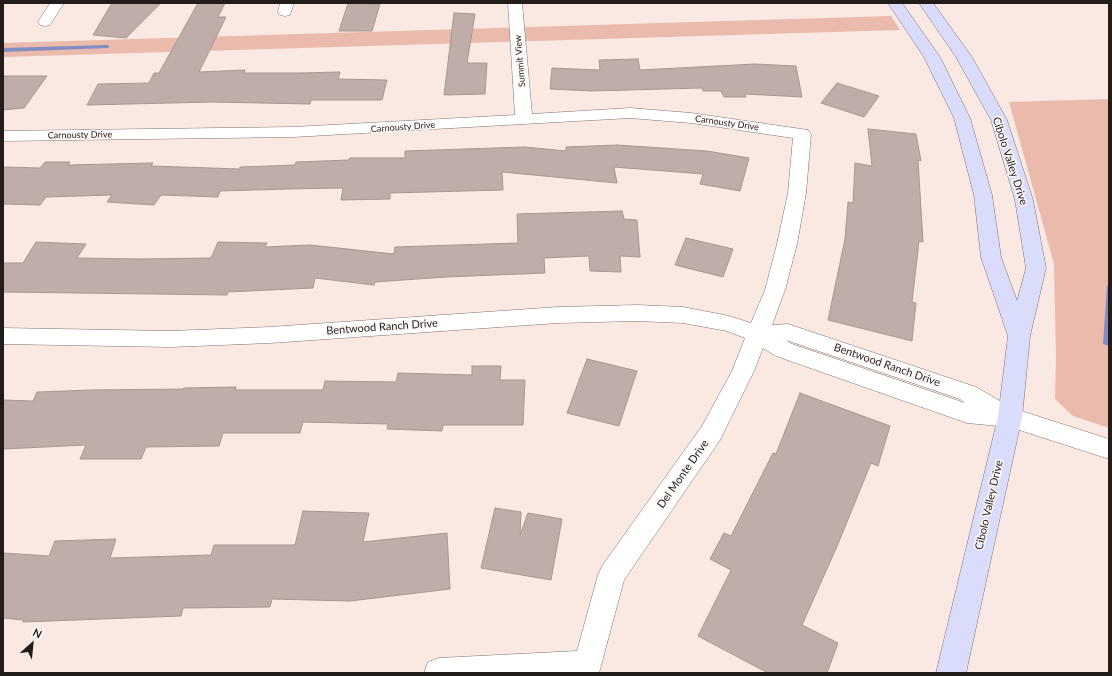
<!DOCTYPE html>
<html>
<head>
<meta charset="utf-8">
<style>
  body { margin:0 }
  #map { position:relative; width:1112px; height:676px; overflow:hidden; background:#fae8e3; font-family:Lato,sans-serif }
  canvas { display:block }
  .frame { position:absolute; inset:0; border:4px solid #221c1a; pointer-events:none }
  .north { position:absolute; left:12px; top:624px; width:40px; height:40px; -webkit-text-stroke:3px #fdf9f8; paint-order:stroke; rotate:27deg; font-size:11px; font-weight:700; line-height:16px; text-align:center; color:#221c1a }
  .north::after { content:''; display:block; margin:auto; width:14px; height:18px; background:#221c1a; clip-path:polygon(50% 0,100% 100%,50% 72%,0 100%) }
</style>
</head>
<body>
<div id="map">
<canvas width="1112" height="676"></canvas>
<div class="frame"></div>
<div class="north">N</div>
</div>
<script>
const c = document.querySelector('canvas').getContext('2d');
c.lineJoin = 'round';
function paint(path, color) { c.fillStyle = color; c.fill(path, 'evenodd'); }
const shape = rows => new Path2D(rows.map(r => 'M' + r).join(''));
function trace(path, color, width, dash) { c.strokeStyle = color; c.lineWidth = width; c.lineCap = dash ? 'butt' : 'round'; c.setLineDash(dash || []); c.stroke(path); }
function write(font, color, halo, rows, align = 'center') {
  c.font = font + ' Lato,sans-serif'; c.lineWidth = 3; c.setLineDash([]); c.textBaseline = 'middle'; c.strokeStyle = halo; c.fillStyle = color; for (const [text, x, y, turn = 0] of rows) {
    c.save(); c.translate(x, y); c.rotate((+turn || 0) * Math.PI / 180); c.textAlign = isNaN(turn) ? turn : align; if (halo) c.strokeText(text, 0, 0); c.fillText(text, 0, 0); c.restore();
  }
}
const green = shape([
  [891,16,900,30,3,57,3,43],
  [1109,99,1109,428,1073,416,1055,399,1056,358,1054,264,1009,102]
]);
const water = shape([
  [1107,286,1109,287,1109,346,1103,344]
]);
const stream = shape([
  [107,45,109,46,109,48,3,52,3,48,107,45]
]);
const building = shape([
  [112,3,161,3,126,38,93,35,112,3],
  [198,3,225,3,218,17,226,17,199,72,245,70,244,73,300,73,340,72,338,79,387,80,382,100,311,100,310,104,212,102,87,105,98,84,149,83,154,73,159,73,198,3],
  [348,3,380,4,372,31,339,31,348,3],
  [454,13,475,14,467,63,487,63,485,94,444,95,454,13],
  [638,59,640,70,755,64,796,66,802,97,745,94,746,97,724,97,721,91,703,91,702,88,591,91,550,89,552,68,600,70,599,60,638,59],
  [3,76,47,76,24,108,3,110,3,76],
  [837,83,879,96,864,117,821,103,837,83],
  [868,129,916,134,921,161,918,160,923,242,919,241,912,302,916,303,912,341,828,320,845,239,848,202,853,203,855,163,872,166,868,129],
  [617,145,707,151,749,158,740,191,700,184,703,174,614,167,617,183,502,172,503,190,390,193,390,199,341,200,343,188,288,189,220,191,218,197,161,195,154,205,107,202,112,195,46,197,40,205,3,204,3,167,40,168,45,162,70,162,68,165,153,163,151,166,240,169,240,167,295,165,296,162,349,160,350,158,405,158,405,151,525,147,566,151,566,147,617,145],
  [622,211,624,219,637,220,640,257,620,256,621,272,590,271,589,256,544,258,545,273,446,277,375,282,374,285,315,278,313,288,228,292,227,295,3,292,3,263,23,263,36,242,86,244,77,258,139,259,211,258,218,242,267,243,265,247,310,245,394,254,395,247,518,243,517,214,622,211],
  [686,238,733,249,723,277,675,265,686,238],
  [587,359,637,371,619,426,567,413,587,359],
  [472,366,501,366,500,380,525,380,523,425,443,425,442,431,387,429,388,424,303,422,300,433,223,433,219,446,146,447,141,459,80,459,86,445,3,449,3,400,33,401,37,392,91,390,183,389,184,388,236,387,235,390,323,390,325,381,396,382,398,373,472,375,472,366],
  [800,393,890,426,878,466,871,463,838,544,802,625,838,643,827,673,768,673,698,636,731,570,710,559,724,533,731,536,773,453,776,454,800,393],
  [495,508,521,512,520,535,528,513,562,519,551,580,481,568,495,508],
  [303,511,369,513,363,542,447,533,450,589,350,601,272,599,270,607,183,608,181,616,23,622,23,620,3,618,3,553,49,556,55,541,116,539,110,558,211,555,214,545,295,545,303,511]
]);
const street = shape([
  [50,3,64,3,50,25,45,26,40,25,38,22,50,3],
  [280,3,294,3,290,15,285,16,280,15,278,12,280,3],
  [508,3,522,3,532,114,630,108,691,113,808,130,811,134,806,193,797,244,785,290,772,325,788,324,976,387,1012,408,1109,439,1109,459,1010,427,967,423,776,356,763,348,754,371,720,440,624,580,599,673,424,673,428,662,439,658,577,651,598,575,602,566,702,426,732,371,745,338,727,331,683,323,637,321,558,323,270,343,171,347,3,344,3,328,171,331,270,327,558,307,637,305,683,307,729,316,751,323,765,290,777,244,788,193,793,138,691,123,630,118,293,137,3,141,3,131,293,127,515,115,508,3],
  [786,340,960,399,965,403,792,344,786,340]
]);
const secondary = shape([
  [888,3,902,3,940,57,970,118,992,195,1001,257,1017,301,1026,268,1015,200,991,120,956,57,919,3,933,3,972,57,1007,120,1033,200,1046,268,1030,336,1022,417,966,673,936,673,998,417,1008,336,981,257,974,195,954,118,924,57,888,3]
]);
const farStreetnames = [
  ["Summit View",520,61,-95],
  ["Carnousty Drive",727,123,8],
  ["Carnousty Drive",403,127,-4],
  ["Carnousty Drive",80,135,-1]
];
const streetNames = [
  ["Cibolo Valley Drive",1010,161,72],
  ["Bentwood Ranch Drive",382,327,-4],
  ["Bentwood Ranch Drive",887,365,19],
  ["Del Monte Drive",683,474,-55],
  ["Cibolo Valley Drive",989,505,-77]
];
paint(green, '#eabaac');
paint(water, '#838dc0');
paint(stream, '#838dc0');
paint(building, '#beada8');
trace(building, '#a79691', 1);
trace(street, '#80706c', 1);
trace(secondary, '#80706c', 1);
paint(street, '#fff');
paint(secondary, '#d9ddfb');
write('9px', '#221c1a', '#fdf9f8', farStreetnames);
write('11px', '#221c1a', '#fdf9f8', streetNames);
</script>
</body>
</html>
